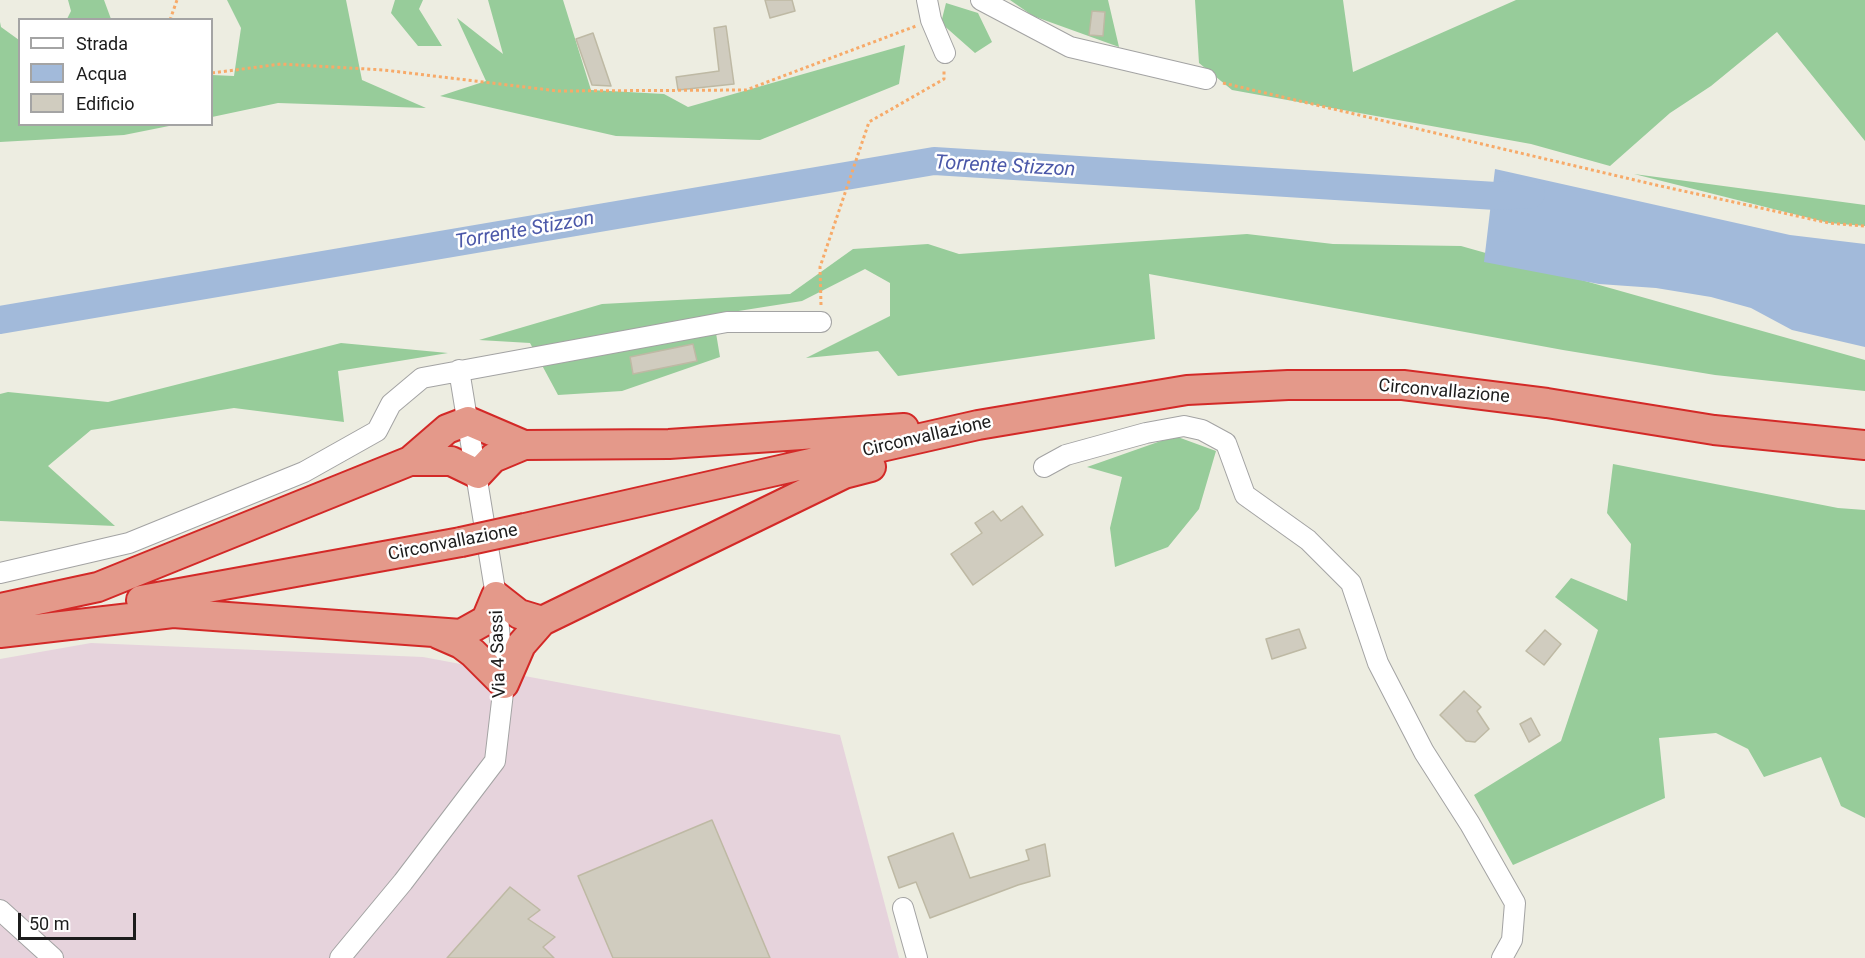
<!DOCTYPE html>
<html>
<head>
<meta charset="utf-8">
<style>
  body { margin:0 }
  #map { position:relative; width:1865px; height:958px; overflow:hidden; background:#edede1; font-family:Roboto,sans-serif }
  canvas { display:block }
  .legend { position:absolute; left:18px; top:18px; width:195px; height:108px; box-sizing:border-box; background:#fff; border:2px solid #a4a4a4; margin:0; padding:8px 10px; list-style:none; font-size:18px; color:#1c1c1c }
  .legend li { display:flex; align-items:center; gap:12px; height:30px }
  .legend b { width:30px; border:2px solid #a4a4a4 }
  .scale { position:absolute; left:18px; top:913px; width:118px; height:27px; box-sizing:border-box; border:3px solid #1c1c1c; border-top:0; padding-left:8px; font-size:18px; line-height:21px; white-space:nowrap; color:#1c1c1c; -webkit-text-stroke:4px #fff; paint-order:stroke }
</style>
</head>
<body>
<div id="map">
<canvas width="1865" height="958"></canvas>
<ul class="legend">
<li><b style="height:8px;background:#fff"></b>Strada</li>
<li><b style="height:16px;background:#a2bada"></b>Acqua</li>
<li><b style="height:16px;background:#d0ccbf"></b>Edificio</li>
</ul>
<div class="scale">50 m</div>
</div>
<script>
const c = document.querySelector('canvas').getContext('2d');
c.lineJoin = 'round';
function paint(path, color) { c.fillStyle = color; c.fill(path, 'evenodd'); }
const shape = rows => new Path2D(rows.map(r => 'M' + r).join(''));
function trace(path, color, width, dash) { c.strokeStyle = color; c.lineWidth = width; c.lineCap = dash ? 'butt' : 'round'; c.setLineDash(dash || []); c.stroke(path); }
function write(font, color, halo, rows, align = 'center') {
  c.font = font + ' Roboto,sans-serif'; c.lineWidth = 5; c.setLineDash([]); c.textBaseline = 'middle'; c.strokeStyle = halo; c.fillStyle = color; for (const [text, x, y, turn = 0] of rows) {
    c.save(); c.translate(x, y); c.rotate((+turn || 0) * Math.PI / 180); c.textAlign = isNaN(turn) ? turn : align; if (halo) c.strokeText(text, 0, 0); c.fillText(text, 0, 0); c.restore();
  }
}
const industrial = shape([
  [91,643,423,657,840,735,899,958,0,958,0,659]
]);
const forest = shape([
  [68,0,104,0,111,19,67,19,71,11],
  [227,0,346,0,362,80,426,108,278,103,212,117,212,75,234,76,241,28],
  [395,0,423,0,419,9,442,46,418,46,391,13],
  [488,0,563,0,591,90,664,94,688,107,905,45,899,84,760,140,616,136,440,96,486,81,457,18,503,54],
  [1010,0,1108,0,1119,47,1033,16],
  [1195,0,1343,0,1353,72,1516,0,1865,0,1865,141,1777,32,1711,86,1670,113,1610,166,1531,144,1232,90,1199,63],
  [946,3,978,13,992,42,975,53,941,23],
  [0,22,1,27,19,40,20,124,174,125,124,135,0,142],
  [1634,174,1865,205,1865,226,1829,223],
  [1247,234,1333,244,1461,246,1865,360,1865,391,1715,375,1563,350,1149,274,1155,339,898,376,878,351,806,358,890,316,890,283,865,269,802,301,713,315,720,357,622,391,558,395,530,343,479,340,602,304,790,294,853,249,928,244,959,254],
  [341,343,448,353,338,371,344,422,234,408,91,430,48,466,115,526,0,521,0,394,8,392,108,402],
  [1175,436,1216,451,1199,509,1168,547,1115,567,1110,528,1122,477,1087,467],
  [1613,464,1838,508,1865,510,1865,818,1841,806,1821,757,1764,777,1748,749,1716,733,1659,738,1665,798,1513,865,1474,795,1561,741,1598,630,1555,597,1571,578,1627,601,1631,544,1607,513]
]);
const water = shape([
  [1495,169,1790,235,1865,244,1865,347,1792,330,1751,308,1711,297,1656,288,1599,284,1484,262]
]);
const river = shape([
  [0,320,934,161,1496,196,1531,194]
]);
const building = shape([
  [765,0,792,0,795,11,770,18,765,0],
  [1092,11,1105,12,1103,36,1089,35,1092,11],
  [726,26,734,84,678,90,676,77,719,71,714,28,726,26],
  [593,33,611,86,592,85,576,39,593,33],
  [693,344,697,361,633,374,630,357,693,344],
  [1022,506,1043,535,973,585,951,554,982,533,975,523,993,511,1001,521,1022,506],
  [1299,629,1306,648,1272,659,1266,639,1299,629],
  [1545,630,1561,644,1544,665,1526,651,1545,630],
  [1464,691,1481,707,1477,711,1489,729,1475,742,1466,741,1440,715,1464,691],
  [1531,718,1540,735,1529,742,1520,724,1531,718],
  [712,820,770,958,613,958,578,876,712,820],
  [953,833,970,878,1029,860,1026,850,1045,844,1050,876,1018,885,930,918,916,882,899,888,888,857,953,833],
  [510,887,540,910,528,919,555,937,543,947,554,958,447,958,510,887]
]);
const path = shape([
  [170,20,177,0],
  [212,73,281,64,384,70,558,91,746,90,916,26],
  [1223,83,1656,185,1829,223,1865,226],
  [821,305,820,267,869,122,944,79,944,69]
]);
const minor = shape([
  [927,0,931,20,945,53],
  [981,0,1070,47,1206,79],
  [1044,467,1066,455,1146,433,1184,426,1202,430,1226,443,1245,495,1308,540,1351,583,1378,663,1424,752,1470,824,1515,903,1512,940,1502,958],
  [0,573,129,543,304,472,377,431,391,404,422,378,727,322,821,322],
  [903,908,917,958],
  [0,910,53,958],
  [340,958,403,882,495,761,504,684,496,596,459,370]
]);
const highway = shape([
  [410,461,451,461,478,474,493,458,524,445,669,444,904,428],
  [525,528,978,425,1187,390,1288,385,1403,385,1547,403,1714,430,1865,445],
  [141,600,461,542],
  [0,608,98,587,410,461,447,429,468,421,524,445],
  [0,633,173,613,461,634,486,620,496,596,519,614,542,621],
  [438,634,461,644,473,653,504,684,521,645,542,621,844,474,871,467]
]);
const highwayBridge = shape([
  [461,542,525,528]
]);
const streetNames = [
  ["Circonvallazione",1444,392,5],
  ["Circonvallazione",927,437,-13],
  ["Circonvallazione",453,543,-11],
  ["Via 4 Sassi",499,654,-92]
];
const waterNames = [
  ["Torrente Stizzon",1005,167,3],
  ["Torrente Stizzon",525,231,-10]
];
paint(industrial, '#e6d3dc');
paint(forest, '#97cc9a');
paint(water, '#a2bada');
trace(river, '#a2bada', 28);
paint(building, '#d0ccbf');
trace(building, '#beb9a4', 1.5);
trace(minor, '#a3a3a3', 22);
trace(highway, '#d32927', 32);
trace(path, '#f7aa69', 3, [3, 3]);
trace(minor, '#fff', 20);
trace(highway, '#e4998a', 28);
trace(highwayBridge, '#d32927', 32, []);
trace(highwayBridge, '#e4998a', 28);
write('18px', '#1c1c1c', '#fff', streetNames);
write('italic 20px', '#4b58a9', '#fff', waterNames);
</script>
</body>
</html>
